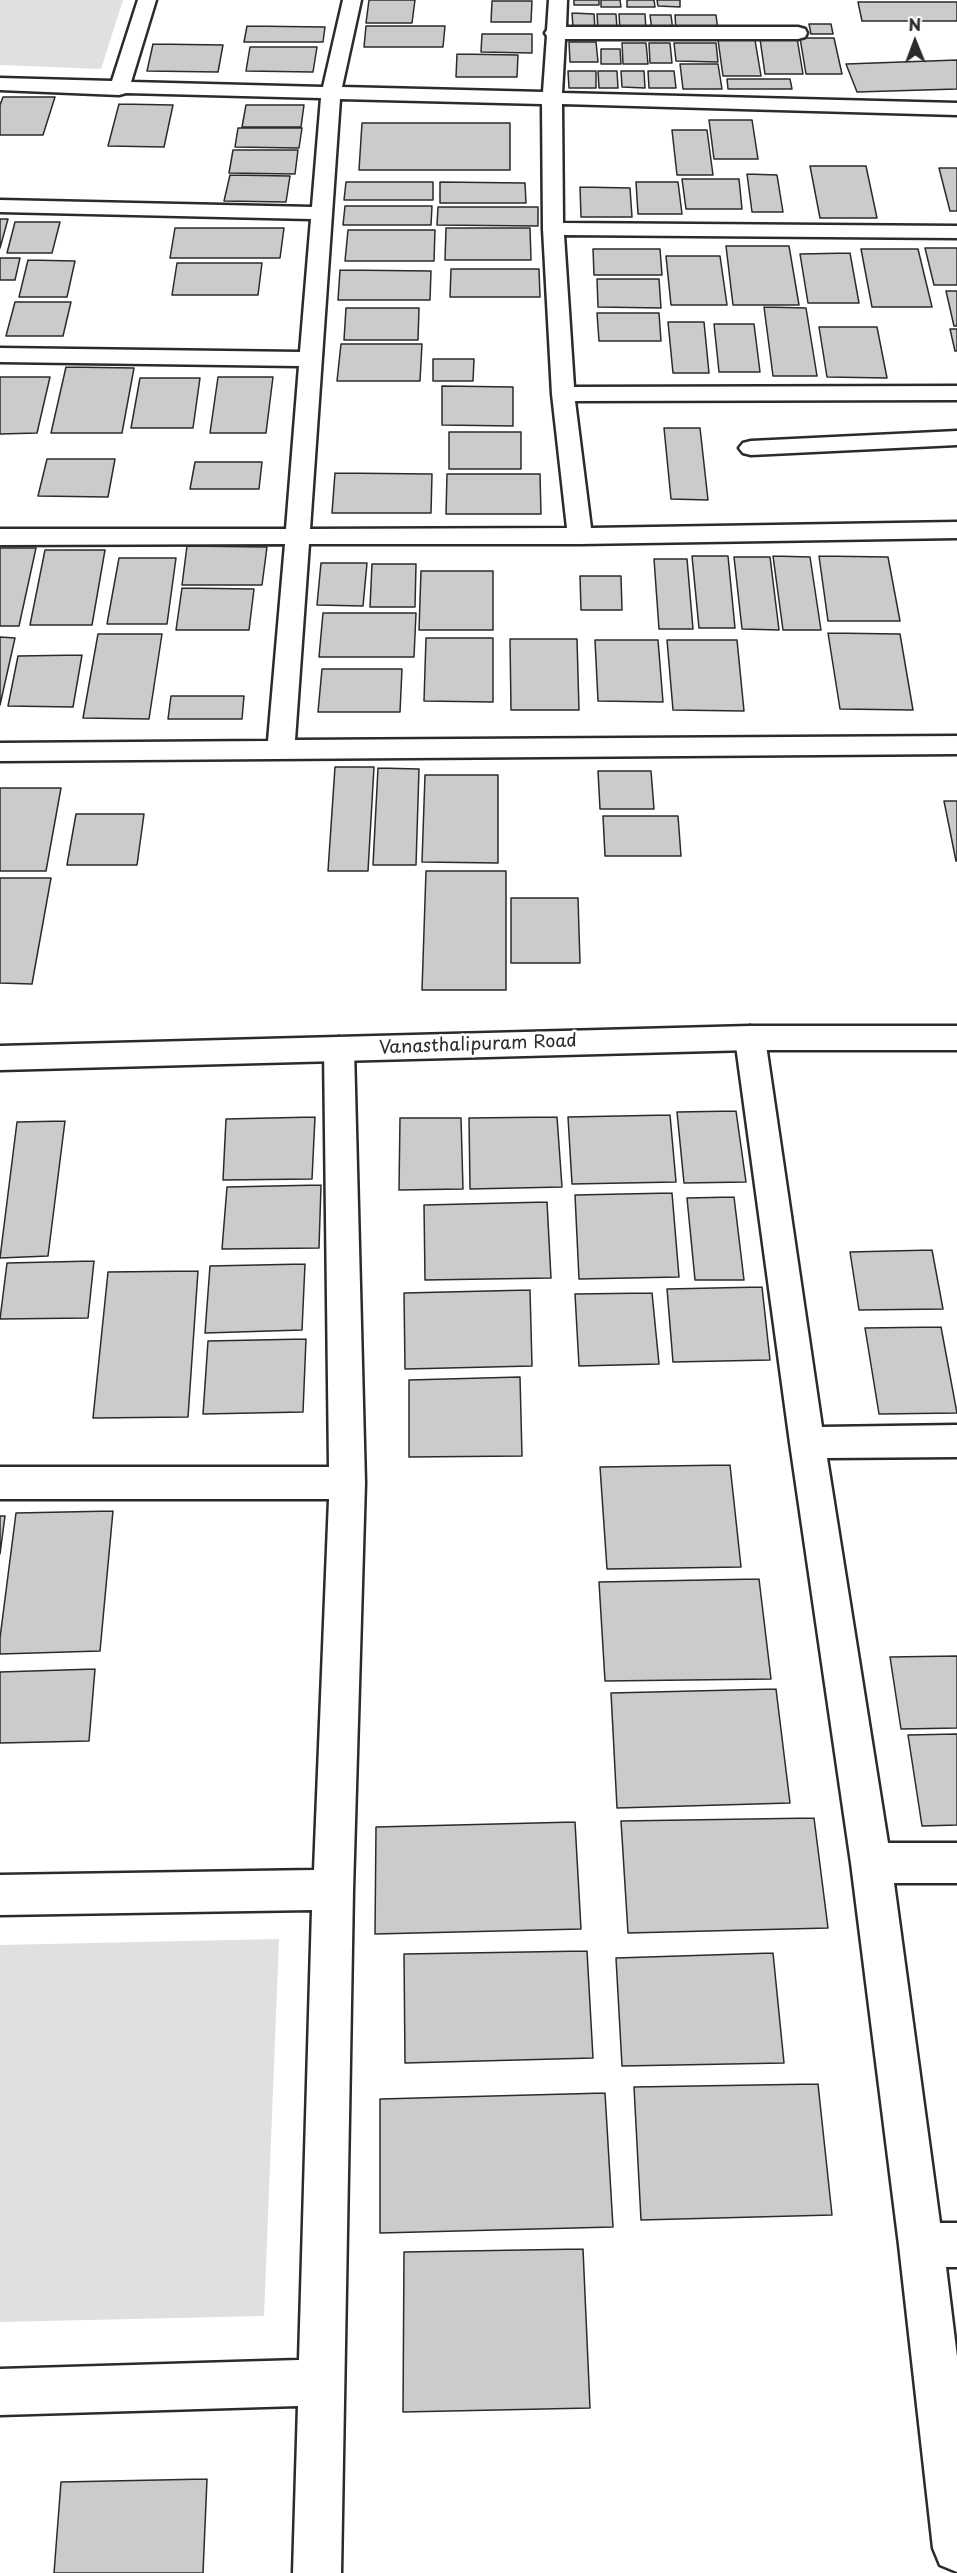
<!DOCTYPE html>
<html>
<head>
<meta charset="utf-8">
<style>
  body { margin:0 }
  #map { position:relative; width:957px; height:2573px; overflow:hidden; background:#fff; font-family:"Playpen Sans",sans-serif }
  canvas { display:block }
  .north { position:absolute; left:885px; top:12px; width:60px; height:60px; -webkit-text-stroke:4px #fff; paint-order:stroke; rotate:359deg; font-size:16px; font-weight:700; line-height:24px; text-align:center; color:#2b2b2b }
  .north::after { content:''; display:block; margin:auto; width:21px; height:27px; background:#2b2b2b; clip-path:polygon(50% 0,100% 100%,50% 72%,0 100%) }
</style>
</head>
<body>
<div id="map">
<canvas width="957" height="2573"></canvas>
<div class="north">N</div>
</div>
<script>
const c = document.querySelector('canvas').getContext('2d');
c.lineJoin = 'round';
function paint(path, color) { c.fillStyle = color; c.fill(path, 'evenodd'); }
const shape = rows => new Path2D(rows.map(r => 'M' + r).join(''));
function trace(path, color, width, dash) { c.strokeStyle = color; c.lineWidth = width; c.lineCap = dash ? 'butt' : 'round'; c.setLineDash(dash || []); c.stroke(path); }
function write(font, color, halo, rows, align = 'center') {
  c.font = font + ' "Playpen Sans",sans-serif'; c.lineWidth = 5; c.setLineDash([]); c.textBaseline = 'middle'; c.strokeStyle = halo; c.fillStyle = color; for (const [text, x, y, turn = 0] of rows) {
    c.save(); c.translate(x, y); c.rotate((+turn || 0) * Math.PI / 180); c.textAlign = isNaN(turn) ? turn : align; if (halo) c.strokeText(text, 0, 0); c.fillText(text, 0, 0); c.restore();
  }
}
const green = shape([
  [0,0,123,0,101,69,0,65],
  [279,1939,264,2316,0,2322,0,1945]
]);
const building = shape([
  [369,0,415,0,412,23,366,23,369,0],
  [574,0,599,0,599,5,574,5,574,0],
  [601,0,620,0,621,7,601,7,601,0],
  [627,0,654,0,655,7,627,7,627,0],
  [657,0,680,0,680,7,658,6,657,0],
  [492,1,532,1,531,22,491,22,492,1],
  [858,2,957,2,957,21,862,21,858,2],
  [572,13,594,14,595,29,573,28,572,13],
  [597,14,616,14,617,29,598,29,597,14],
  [619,14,645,14,646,30,620,30,619,14],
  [650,15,671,15,673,31,652,31,650,15],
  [675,15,716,15,718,31,676,31,675,15],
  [809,24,831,24,833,34,811,34,809,24],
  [247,26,325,27,323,42,244,42,247,26],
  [366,26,445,26,443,47,364,47,366,26],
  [482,34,532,34,532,53,481,52,482,34],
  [797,38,803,74,765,74,760,39,797,38],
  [800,38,834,38,842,74,806,74,800,38],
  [718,40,755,40,761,76,723,76,718,40],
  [569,42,596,42,598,62,570,62,569,42],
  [622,43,646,43,648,64,623,64,622,43],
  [649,43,670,43,672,63,650,63,649,43],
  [674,43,716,43,718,62,676,61,674,43],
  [153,44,223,45,218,72,147,71,153,44],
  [250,47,317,47,313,72,246,71,250,47],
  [601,49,620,49,621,64,601,64,601,49],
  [457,54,518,55,517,77,456,77,457,54],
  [957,60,957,89,857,92,846,64,957,60],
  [680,64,718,64,722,89,683,89,680,64],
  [568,71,596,71,596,88,569,88,568,71],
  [598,71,617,71,618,88,599,88,598,71],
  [621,71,644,71,645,88,622,87,621,71],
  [648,71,674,71,676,88,649,88,648,71],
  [727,79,790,79,792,89,728,89,727,79],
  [3,97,55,97,43,135,0,135,0,105,3,97],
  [119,104,173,105,164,147,108,146,119,104],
  [246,105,304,105,301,127,242,127,246,105],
  [709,120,752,120,758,159,714,159,709,120],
  [362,123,510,123,510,170,359,170,362,123],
  [238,128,302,128,299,148,235,147,238,128],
  [672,130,707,130,713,175,677,175,672,130],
  [233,150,298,150,295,174,229,173,233,150],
  [810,166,866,166,877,218,820,218,810,166],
  [939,168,957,168,957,211,950,211,939,168],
  [747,174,777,175,783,212,752,212,747,174],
  [230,175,290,176,286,202,224,201,230,175],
  [682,179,739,179,742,209,686,209,682,179],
  [346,182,433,182,433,200,344,200,346,182],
  [440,182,525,183,526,203,440,203,440,182],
  [636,182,678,182,682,214,638,214,636,182],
  [580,187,630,188,632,217,581,217,580,187],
  [345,206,432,206,431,225,343,225,345,206],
  [438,207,538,207,538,226,437,225,438,207],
  [0,219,8,219,0,248,0,219],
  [15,222,60,222,52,253,7,253,15,222],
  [175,228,284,228,280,258,170,258,175,228],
  [446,228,530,228,531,260,445,260,446,228],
  [348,230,435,230,434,261,345,261,348,230],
  [726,246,789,246,799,305,733,305,726,246],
  [925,248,957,248,957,285,934,285,925,248],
  [593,249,660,249,662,275,594,275,593,249],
  [861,249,918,249,932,307,872,307,861,249],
  [850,253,859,303,808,303,800,254,850,253],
  [666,256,720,256,727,305,671,305,666,256],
  [0,258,20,258,15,280,0,280,0,258],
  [28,260,75,261,67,297,19,297,28,260],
  [177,263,262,263,258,295,172,295,177,263],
  [451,269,539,269,540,297,450,297,451,269],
  [340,270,431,271,430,300,338,300,340,270],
  [597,279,659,279,661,308,598,307,597,279],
  [946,291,957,291,957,326,954,326,946,291],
  [15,302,71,302,63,336,6,336,15,302],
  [764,307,806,308,817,376,773,376,764,307],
  [346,308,419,308,418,340,344,340,346,308],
  [597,313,659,313,661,341,599,341,597,313],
  [668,322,704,322,709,373,673,373,668,322],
  [714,324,754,324,760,372,719,372,714,324],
  [819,327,877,327,887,378,827,377,819,327],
  [950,329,957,329,957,351,955,351,950,329],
  [341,344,422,344,420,381,337,381,341,344],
  [433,359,474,359,473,381,433,381,433,359],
  [66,367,134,368,122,433,51,433,66,367],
  [0,377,50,377,37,433,0,434,0,377],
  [218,377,273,377,266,433,210,433,218,377],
  [140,378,200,378,193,428,131,428,140,378],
  [442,386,513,387,513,426,442,425,442,386],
  [664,428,700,428,708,500,671,499,664,428],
  [449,432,521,432,521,469,449,469,449,432],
  [47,459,115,459,108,497,38,496,47,459],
  [195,462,262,462,259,489,190,489,195,462],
  [335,473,432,474,431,513,332,513,335,473],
  [447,474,540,474,541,514,446,514,447,474],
  [187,546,267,547,262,585,182,585,187,546],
  [0,548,36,548,19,626,0,626,0,548],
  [45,550,105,550,92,625,30,625,45,550],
  [692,556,728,556,735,628,699,628,692,556],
  [773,556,810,557,821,630,783,630,773,556],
  [819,556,888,557,900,621,828,621,819,556],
  [734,557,770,557,779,630,742,629,734,557],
  [119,558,176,558,167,624,107,624,119,558],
  [654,559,687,559,693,629,659,629,654,559],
  [321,563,367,563,363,606,317,605,321,563],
  [372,564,416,564,415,607,370,607,372,564],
  [421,571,493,571,493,630,419,630,421,571],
  [580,576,621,576,622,610,581,610,580,576],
  [182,588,254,589,249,630,176,630,182,588],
  [323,613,416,613,414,657,319,657,323,613],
  [828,633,900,634,913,710,840,709,828,633],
  [98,634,162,634,149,719,83,718,98,634],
  [0,637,15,638,0,705,0,637],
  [426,638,493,638,493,702,424,701,426,638],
  [510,639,577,639,579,710,511,710,510,639],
  [595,640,658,640,663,702,598,701,595,640],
  [667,640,737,640,744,711,673,710,667,640],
  [82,655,73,707,8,706,18,656,82,655],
  [322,669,402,669,400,712,318,712,322,669],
  [171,696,244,696,242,719,168,719,171,696],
  [335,767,374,767,368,871,328,871,335,767],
  [378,768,419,769,416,865,373,865,378,768],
  [598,771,651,771,654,809,600,809,598,771],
  [425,775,498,775,498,863,422,862,425,775],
  [0,788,61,788,46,871,0,871,0,788],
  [944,801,957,801,957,861,956,861,944,801],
  [76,814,144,814,137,865,67,865,76,814],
  [603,816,678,816,681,856,605,856,603,816],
  [426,871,506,871,506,990,422,990,426,871],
  [0,878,51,878,32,984,0,983,0,878],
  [511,898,578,898,580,963,511,963,511,898],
  [736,1111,746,1182,684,1183,677,1112,736,1111],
  [670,1115,676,1182,572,1184,568,1117,670,1115],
  [315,1117,312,1179,223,1180,226,1119,315,1117],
  [557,1117,562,1187,470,1189,469,1118,557,1117],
  [400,1118,461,1118,463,1189,399,1190,400,1118],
  [65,1121,48,1256,0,1258,17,1122,65,1121],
  [321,1185,319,1248,222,1249,227,1187,321,1185],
  [672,1193,679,1277,579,1279,575,1195,672,1193],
  [734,1197,744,1280,695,1280,687,1198,734,1197],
  [547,1202,551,1278,425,1280,424,1205,547,1202],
  [932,1250,943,1309,859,1310,850,1252,932,1250],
  [94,1261,88,1318,0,1319,7,1263,94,1261],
  [305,1264,302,1330,205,1333,210,1266,305,1264],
  [198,1271,188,1417,93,1418,108,1272,198,1271],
  [762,1287,770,1360,673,1362,667,1289,762,1287],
  [530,1290,532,1366,405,1369,404,1293,530,1290],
  [652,1293,659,1364,579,1366,575,1294,652,1293],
  [941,1327,957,1413,879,1414,865,1328,941,1327],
  [306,1339,303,1412,203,1414,208,1341,306,1339],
  [520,1377,522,1456,409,1457,409,1380,520,1377],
  [730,1465,741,1567,607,1569,600,1467,730,1465],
  [113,1511,100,1651,0,1654,0,1638,16,1513,113,1511],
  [0,1516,5,1516,0,1554,0,1516],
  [759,1579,771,1679,605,1681,599,1582,759,1579],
  [957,1656,957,1728,901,1729,890,1657,957,1656],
  [95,1669,89,1741,0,1743,0,1672,95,1669],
  [776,1689,790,1803,617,1808,611,1693,776,1689],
  [957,1734,957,1825,922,1826,908,1735,957,1734],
  [814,1818,828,1928,628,1933,621,1821,814,1818],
  [575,1822,581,1929,375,1934,376,1827,575,1822],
  [587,1951,593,2058,405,2063,404,1954,587,1951],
  [773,1953,784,2063,622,2066,616,1958,773,1953],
  [818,2084,832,2215,641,2220,634,2087,818,2084],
  [605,2093,613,2227,380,2233,380,2099,605,2093],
  [583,2249,590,2408,403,2412,404,2252,583,2249],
  [207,2479,203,2573,54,2573,61,2482,207,2479]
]);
const street = shape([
  [138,0,156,0,131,82,323,87,343,0,361,0,342,87,543,92,547,36,545,33,547,30,549,0,567,0,566,27,798,27,805,29,807,33,805,37,798,39,565,39,562,93,957,103,957,115,562,104,563,223,957,226,957,238,564,235,574,387,957,386,957,400,575,401,591,528,957,522,957,538,580,544,309,544,295,740,957,736,957,754,0,761,0,743,268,741,285,544,0,545,0,529,286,529,299,366,0,362,0,348,300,352,311,219,0,212,0,200,312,207,321,98,126,93,119,95,0,90,0,78,112,81,138,0],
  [340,99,542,104,543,229,552,394,567,528,310,529,340,99],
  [957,431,957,445,751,455,743,453,739,448,743,443,751,441,957,431],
  [750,1026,761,1030,765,1038,822,1427,957,1425,957,1457,827,1458,888,1843,957,1843,957,1883,894,1883,940,2223,957,2223,957,2267,946,2267,957,2357,957,2572,940,2565,933,2548,899,2245,851,1863,790,1443,735,1038,739,1030,750,1026],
  [339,1037,350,1041,354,1049,365,1483,353,1890,341,2573,293,2573,298,2406,0,2415,0,2369,299,2360,312,1910,0,1915,0,1875,314,1870,329,1499,0,1499,0,1467,329,1467,324,1049,328,1041,339,1037]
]);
const secondary = shape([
  [750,1026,957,1026,957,1050,750,1050,0,1070,0,1046,750,1026]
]);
const streetNames = [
  ["Vanasthalipuram Road",478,1045,-2]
];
paint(green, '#e0e0e0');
paint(building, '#cbcbcb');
trace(building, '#2b2b2b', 1.5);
trace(street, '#2b2b2b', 5);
trace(secondary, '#2b2b2b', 5);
paint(street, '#fff');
paint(secondary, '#fff');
write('18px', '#2b2b2b', '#fff', streetNames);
</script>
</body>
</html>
